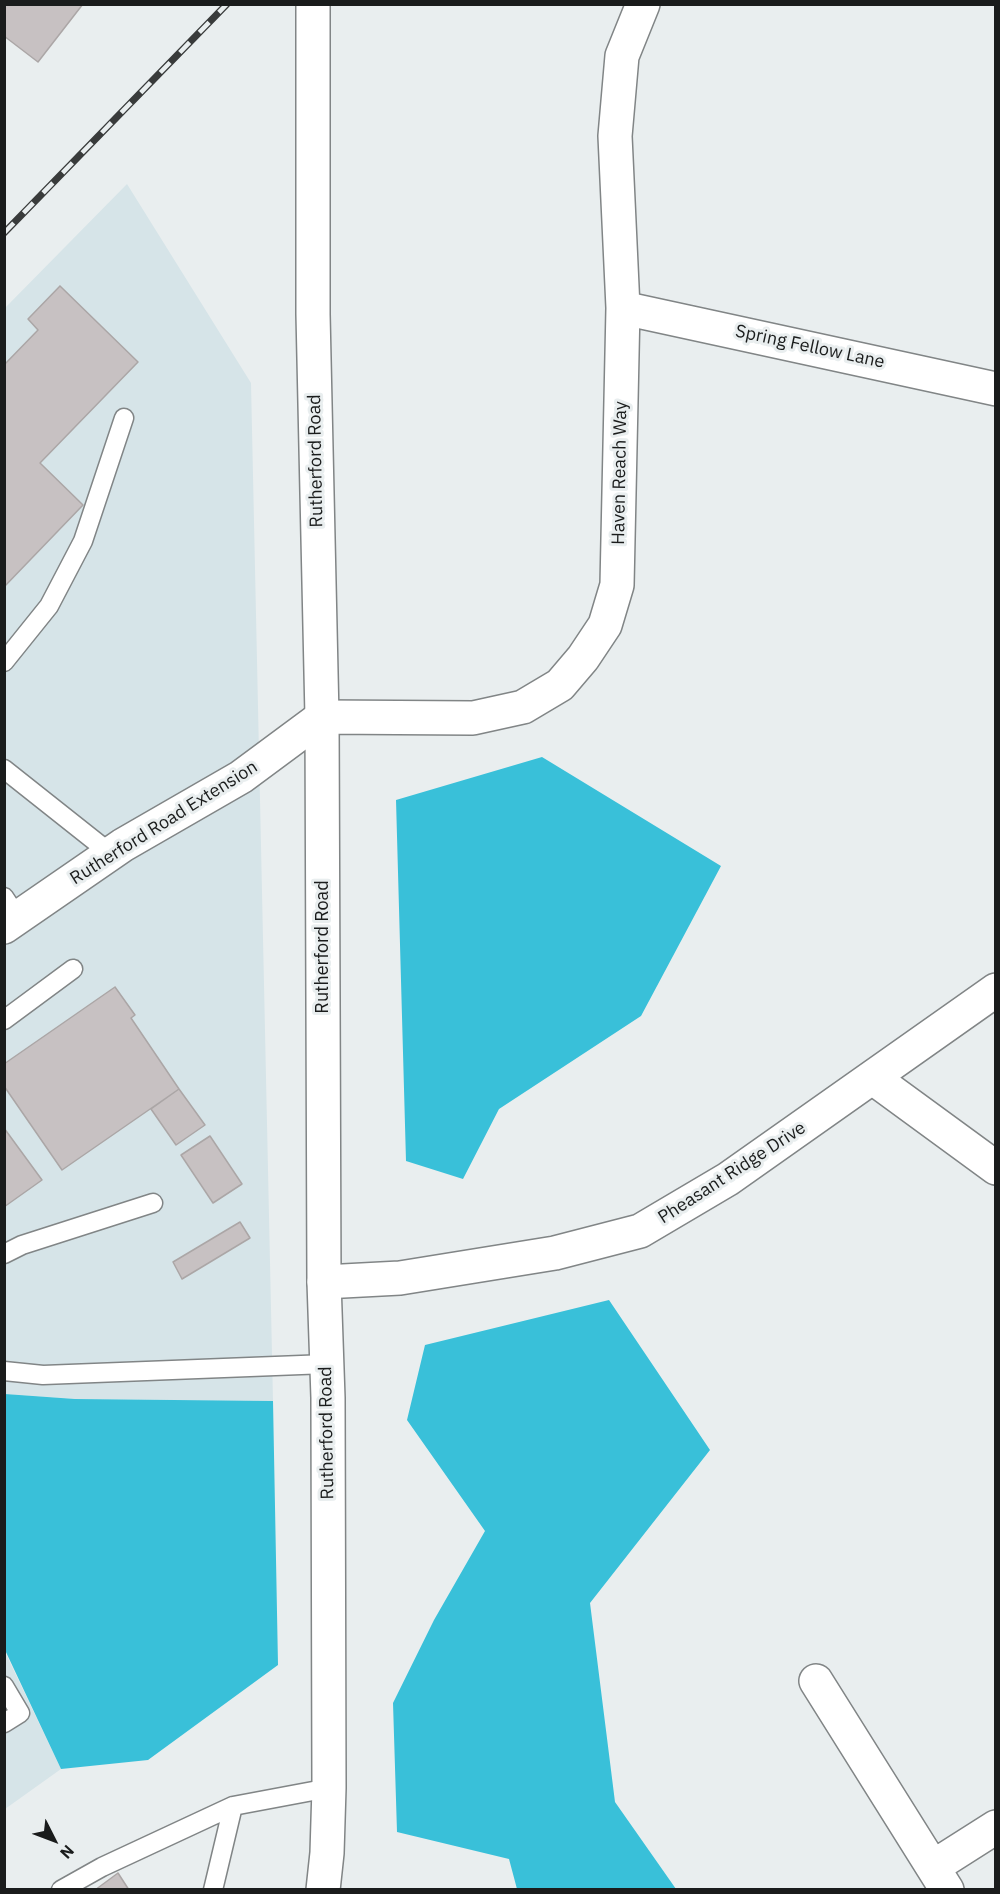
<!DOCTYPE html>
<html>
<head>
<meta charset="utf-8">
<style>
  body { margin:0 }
  #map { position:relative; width:1000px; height:1894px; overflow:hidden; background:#e9eeef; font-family:"IBM Plex Sans",sans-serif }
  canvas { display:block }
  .frame { position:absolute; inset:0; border:6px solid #1a1c1c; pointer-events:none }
  .north { position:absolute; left:24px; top:1810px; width:60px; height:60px; -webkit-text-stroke:4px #e9eeef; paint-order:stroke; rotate:132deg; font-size:16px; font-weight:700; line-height:24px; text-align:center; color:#1a1c1c }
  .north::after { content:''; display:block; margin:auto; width:21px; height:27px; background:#1a1c1c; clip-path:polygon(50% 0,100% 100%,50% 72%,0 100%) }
</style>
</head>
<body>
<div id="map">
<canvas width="1000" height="1894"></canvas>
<div class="frame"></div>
<div class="north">N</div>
</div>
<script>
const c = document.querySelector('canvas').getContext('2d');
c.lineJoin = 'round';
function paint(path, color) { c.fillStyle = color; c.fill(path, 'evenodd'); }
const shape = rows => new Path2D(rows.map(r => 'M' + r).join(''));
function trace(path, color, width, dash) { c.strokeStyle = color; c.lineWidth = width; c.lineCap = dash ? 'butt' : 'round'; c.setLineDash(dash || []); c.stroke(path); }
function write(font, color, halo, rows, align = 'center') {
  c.font = font + ' "IBM Plex Sans",sans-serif'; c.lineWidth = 6; c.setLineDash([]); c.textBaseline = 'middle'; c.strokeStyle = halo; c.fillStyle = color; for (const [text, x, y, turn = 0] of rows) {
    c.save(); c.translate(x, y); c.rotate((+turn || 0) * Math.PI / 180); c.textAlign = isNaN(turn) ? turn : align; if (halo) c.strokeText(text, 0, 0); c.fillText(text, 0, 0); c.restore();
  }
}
const built = shape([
  [127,184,251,383,273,1401,75,1399,5,1394,4,309],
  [4,1650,61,1769,5,1809,4,1809]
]);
const forest = shape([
  [542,757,721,866,641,1016,499,1109,463,1179,406,1161,396,800],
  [609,1300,710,1450,590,1603,615,1802,676,1889,517,1889,509,1859,397,1832,393,1703,434,1620,485,1531,407,1420,425,1345],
  [5,1394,75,1399,273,1401,278,1665,148,1760,61,1769,5,1650]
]);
const building = shape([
  [4,4,83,4,38,62,4,36,4,4],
  [60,286,138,362,40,463,83,505,4,587,4,365,38,330,28,319,60,286],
  [115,987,135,1015,131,1018,179,1089,62,1170,4,1086,4,1064,115,987],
  [179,1089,205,1125,176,1145,151,1109,179,1089],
  [4,1128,42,1180,4,1207,4,1128],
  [210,1136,242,1184,213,1203,181,1155,210,1136],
  [240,1222,250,1238,182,1279,173,1262,240,1222],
  [118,1873,129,1890,95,1890,118,1873]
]);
const service = shape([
  [4,662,49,606,83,541,124,418],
  [4,769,110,853],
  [4,897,18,918],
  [4,1020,73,969],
  [4,1254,22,1245,153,1203],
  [4,1371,43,1375,327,1364],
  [4,1686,20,1713,4,1723],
  [61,1890,102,1867,233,1806,329,1788],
  [213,1890,233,1806]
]);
const minor = shape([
  [623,308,996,389],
  [4,927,123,845,241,777,322,717,473,718,523,707,560,685,583,658,605,625,617,585,623,308,615,136,622,56,643,4],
  [873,1078,996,1168],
  [324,1282,400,1278,555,1253,640,1231,728,1179,996,990],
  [816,1681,947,1890],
  [933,1867,996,1827]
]);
const tertiary = shape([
  [313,4,313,314,322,717,324,1282,328,1398,329,1788,327,1853,323,1890]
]);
const rail = shape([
  [4,233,227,4]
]);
const streetNames = [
  ["Spring Fellow Lane",810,347,12],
  ["Rutherford Road",316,461,-91],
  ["Haven Reach Way",620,473,-89],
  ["Rutherford Road Extension",164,823,-32],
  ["Rutherford Road",323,947,-90],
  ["Pheasant Ridge Drive",732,1173,-33],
  ["Rutherford Road",327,1433,-91]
];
paint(built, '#d6e4e8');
paint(forest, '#39c0d9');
paint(building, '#c7c1c2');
trace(building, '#aba6a6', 1.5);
trace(service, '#818586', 21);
trace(minor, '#818586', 36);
trace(tertiary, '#818586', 36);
trace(service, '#fff', 18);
trace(minor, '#fff', 33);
trace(tertiary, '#fff', 33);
trace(rail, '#393b3b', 7);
trace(rail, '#e9eeef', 4.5, [14]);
write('18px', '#1a1c1c', '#e9eeef', streetNames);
</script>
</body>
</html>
